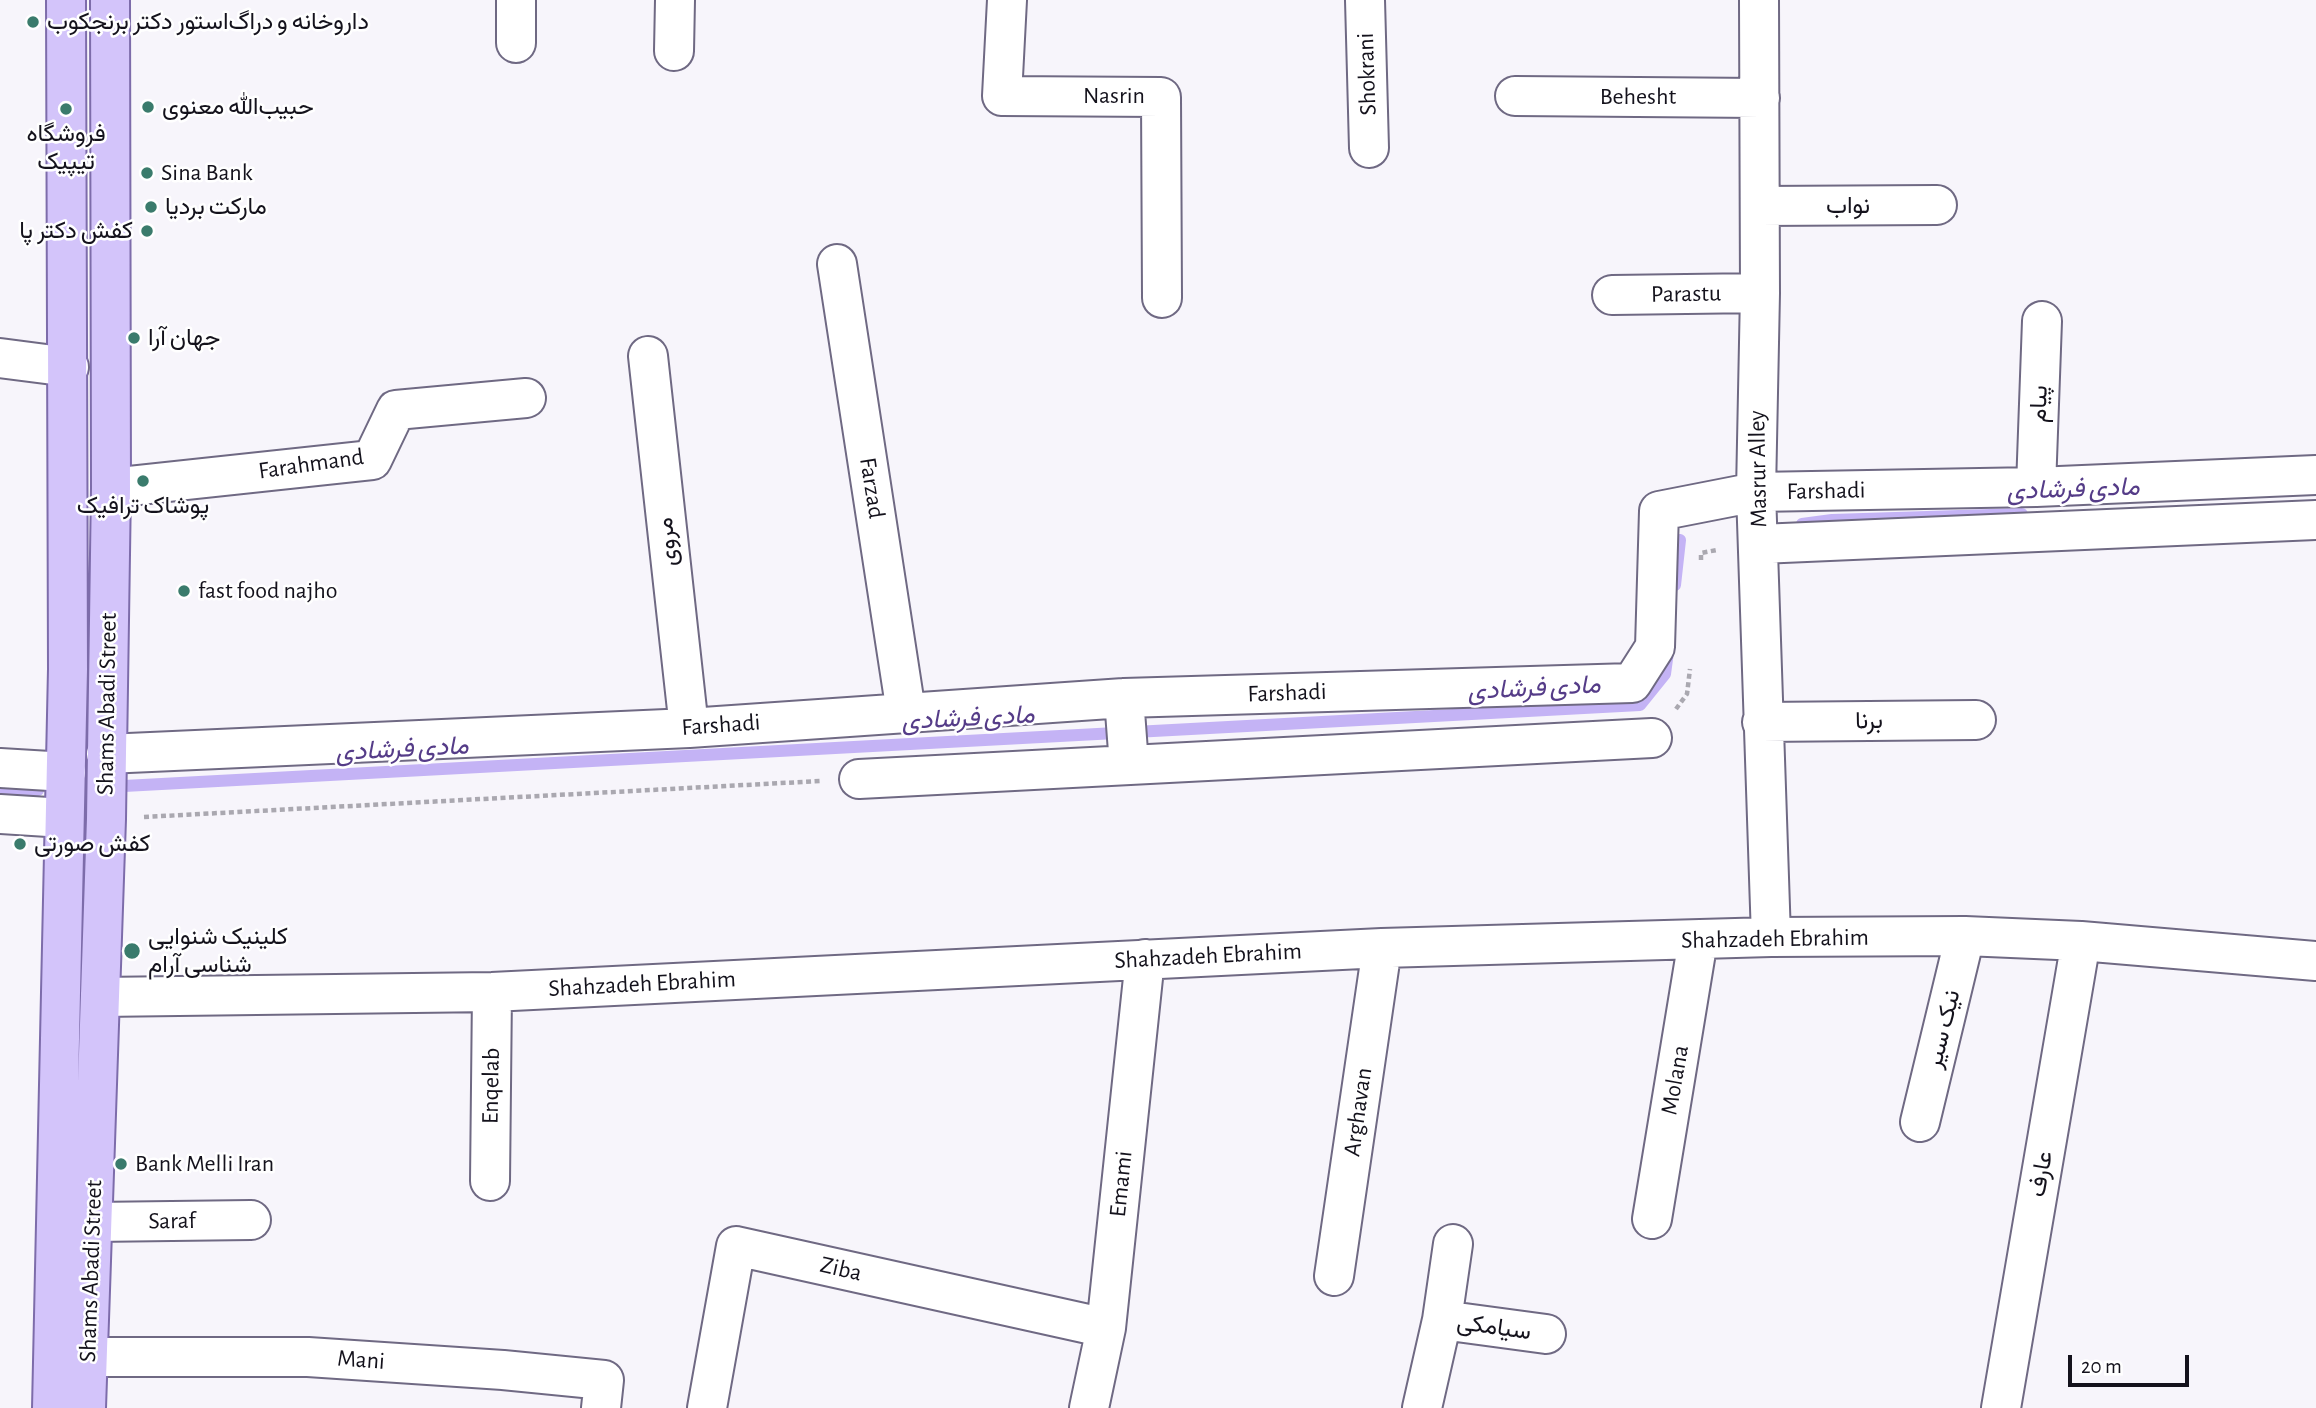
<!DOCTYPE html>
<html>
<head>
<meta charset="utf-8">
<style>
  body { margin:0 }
  #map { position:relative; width:2316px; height:1408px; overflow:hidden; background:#f7f5fb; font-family:"Alegreya Sans",sans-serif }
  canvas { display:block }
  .scale { position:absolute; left:2068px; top:1355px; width:121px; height:32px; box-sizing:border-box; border:4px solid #14121c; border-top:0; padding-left:9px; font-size:21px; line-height:24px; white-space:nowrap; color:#14121c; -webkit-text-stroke:5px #fff; paint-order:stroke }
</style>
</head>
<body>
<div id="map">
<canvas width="2316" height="1408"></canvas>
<div class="scale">20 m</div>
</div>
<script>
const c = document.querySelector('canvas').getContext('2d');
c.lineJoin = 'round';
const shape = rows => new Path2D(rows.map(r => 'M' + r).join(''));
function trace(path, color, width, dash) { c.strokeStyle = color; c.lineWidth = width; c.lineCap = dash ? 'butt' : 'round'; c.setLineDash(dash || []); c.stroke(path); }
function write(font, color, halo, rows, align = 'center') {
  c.font = font + ' "Alegreya Sans",Vazirmatn,sans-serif'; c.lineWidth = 5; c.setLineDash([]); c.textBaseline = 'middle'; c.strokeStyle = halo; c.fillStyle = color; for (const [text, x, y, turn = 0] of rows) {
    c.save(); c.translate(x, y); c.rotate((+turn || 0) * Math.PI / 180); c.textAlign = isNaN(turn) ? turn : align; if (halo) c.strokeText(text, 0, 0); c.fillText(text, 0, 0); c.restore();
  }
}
const stream = shape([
  [1802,524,1832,520,2022,514],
  [1675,585,1680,540],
  [124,786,1640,705,1665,674,1668,652],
  [0,788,38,790]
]);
const path = shape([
  [1701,560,1701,553,1717,550],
  [1676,709,1687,694,1690,669],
  [144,817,820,781]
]);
const minor = shape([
  [1007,0,1002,96,1161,97,1162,298],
  [1365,0,1369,148],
  [1759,0,1760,293,1756,492,1771,937],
  [516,43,516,0],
  [674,51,675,0],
  [1515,96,1760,98],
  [1760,206,1937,205],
  [837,264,906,712],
  [1612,295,1760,293],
  [648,356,689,728],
  [0,358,69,367],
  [2036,487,2042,321],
  [111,488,372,460,396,410,526,398],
  [1760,544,2316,520],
  [1124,698,1129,765],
  [1762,722,1976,720],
  [106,754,689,728,1124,698,1632,683,1655,647,1659,511,1756,492,2036,487,2316,475],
  [0,768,66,772],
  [859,779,1652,738],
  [0,814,64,818],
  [100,997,492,992,1382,948,1771,937,1965,936,2081,941,2316,961],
  [1920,1122,1965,936],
  [490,1181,492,992],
  [1652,1219,1698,940],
  [93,1222,251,1220],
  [1334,1276,1382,948],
  [1442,1320,1546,1334],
  [88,1357,308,1357,503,1370,604,1380,601,1408],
  [707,1408,736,1246,1106,1328],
  [1089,1408,1106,1328,1145,959],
  [1422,1408,1442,1320,1453,1244],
  [2001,1408,2081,941]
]);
const major = shape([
  [52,1408,68,669,66,0],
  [86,1408,106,819,111,488,110,0]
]);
const markers = [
  [33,22,7,"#3a7b6c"],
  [148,107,7,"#3a7b6c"],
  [66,109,7,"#3a7b6c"],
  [147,173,7,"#3a7b6c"],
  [151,207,7,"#3a7b6c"],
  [147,231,7,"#3a7b6c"],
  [134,338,7,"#3a7b6c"],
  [143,481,7,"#3a7b6c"],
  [184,591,7,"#3a7b6c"],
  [20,844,7,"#3a7b6c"],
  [132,951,9,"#3a7b6c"],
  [121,1164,7,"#3a7b6c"]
];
const poiNames = [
  ["داروخانه و دراگ‌استور دکتر برنجکوب",47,22],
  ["حبیب‌الله معنوی",162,107],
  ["فروشگاه",66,134,"center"],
  ["تيپيک",66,162,"center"],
  ["Sina Bank",161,173],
  ["مارکت بردیا",165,207],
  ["کفش دکتر پا",133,231,"right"],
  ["جهان آرا",148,338],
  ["پوشاک ترافیک",143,506,"center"],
  ["fast food najho",198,591],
  ["کفش صورتی",34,844],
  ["کلینیک شنوایی",148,937],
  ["شناسی آرام",148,965],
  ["Bank Melli Iran",135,1164]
];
const streetNames = [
  ["Shokrani",1367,74,-92],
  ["Nasrin",1114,96],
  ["Behesht",1638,97],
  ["نواب",1848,206],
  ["Parastu",1686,294,-1],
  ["پیام",2039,404,-88],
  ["Farahmand",311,464,-8],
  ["Masrur Alley",1758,469,-91],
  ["Farzad",872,488,81],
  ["Farshadi",1826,491,-1],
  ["مروی",667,542,-96],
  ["Farshadi",1287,693,-2],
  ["Shams Abadi Street",107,704,-89],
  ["برنا",1869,721,-1],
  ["Farshadi",721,725,-4],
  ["Shahzadeh Ebrahim",1775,939,-1],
  ["Shahzadeh Ebrahim",1208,956,-3],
  ["Shahzadeh Ebrahim",642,984,-3],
  ["نیک سیر",1943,1029,-76],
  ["Molana",1675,1080,-80],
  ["Enqelab",491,1086,-89],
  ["Arghavan",1358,1112,-82],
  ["عارف",2041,1174,-80],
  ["Emami",1121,1184,-84],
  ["Saraf",172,1221,-1],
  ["Ziba",841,1269,13],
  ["Shams Abadi Street",91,1271,-88],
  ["سیامکی",1494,1327,8],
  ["Mani",361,1360,4]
];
const waterNames = [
  ["مادی فرشادی",2073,489,-2],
  ["مادی فرشادی",1534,688,-3],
  ["مادی فرشادی",968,718,-3],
  ["مادی فرشادی",402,749,-3]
];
trace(stream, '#c4b3f5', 12);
trace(minor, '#6f6983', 42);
trace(major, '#7d6caa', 42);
trace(path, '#aaa8b0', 4.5, [5, 3.5]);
trace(minor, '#fff', 38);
trace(major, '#d3c4fa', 38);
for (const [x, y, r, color] of markers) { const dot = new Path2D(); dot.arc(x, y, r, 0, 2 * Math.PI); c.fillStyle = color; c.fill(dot); trace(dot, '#fff', 2.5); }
write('24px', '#14121c', '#fff', poiNames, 'left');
write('24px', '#14121c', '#fff', streetNames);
write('italic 26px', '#553c88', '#fff', waterNames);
</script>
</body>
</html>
